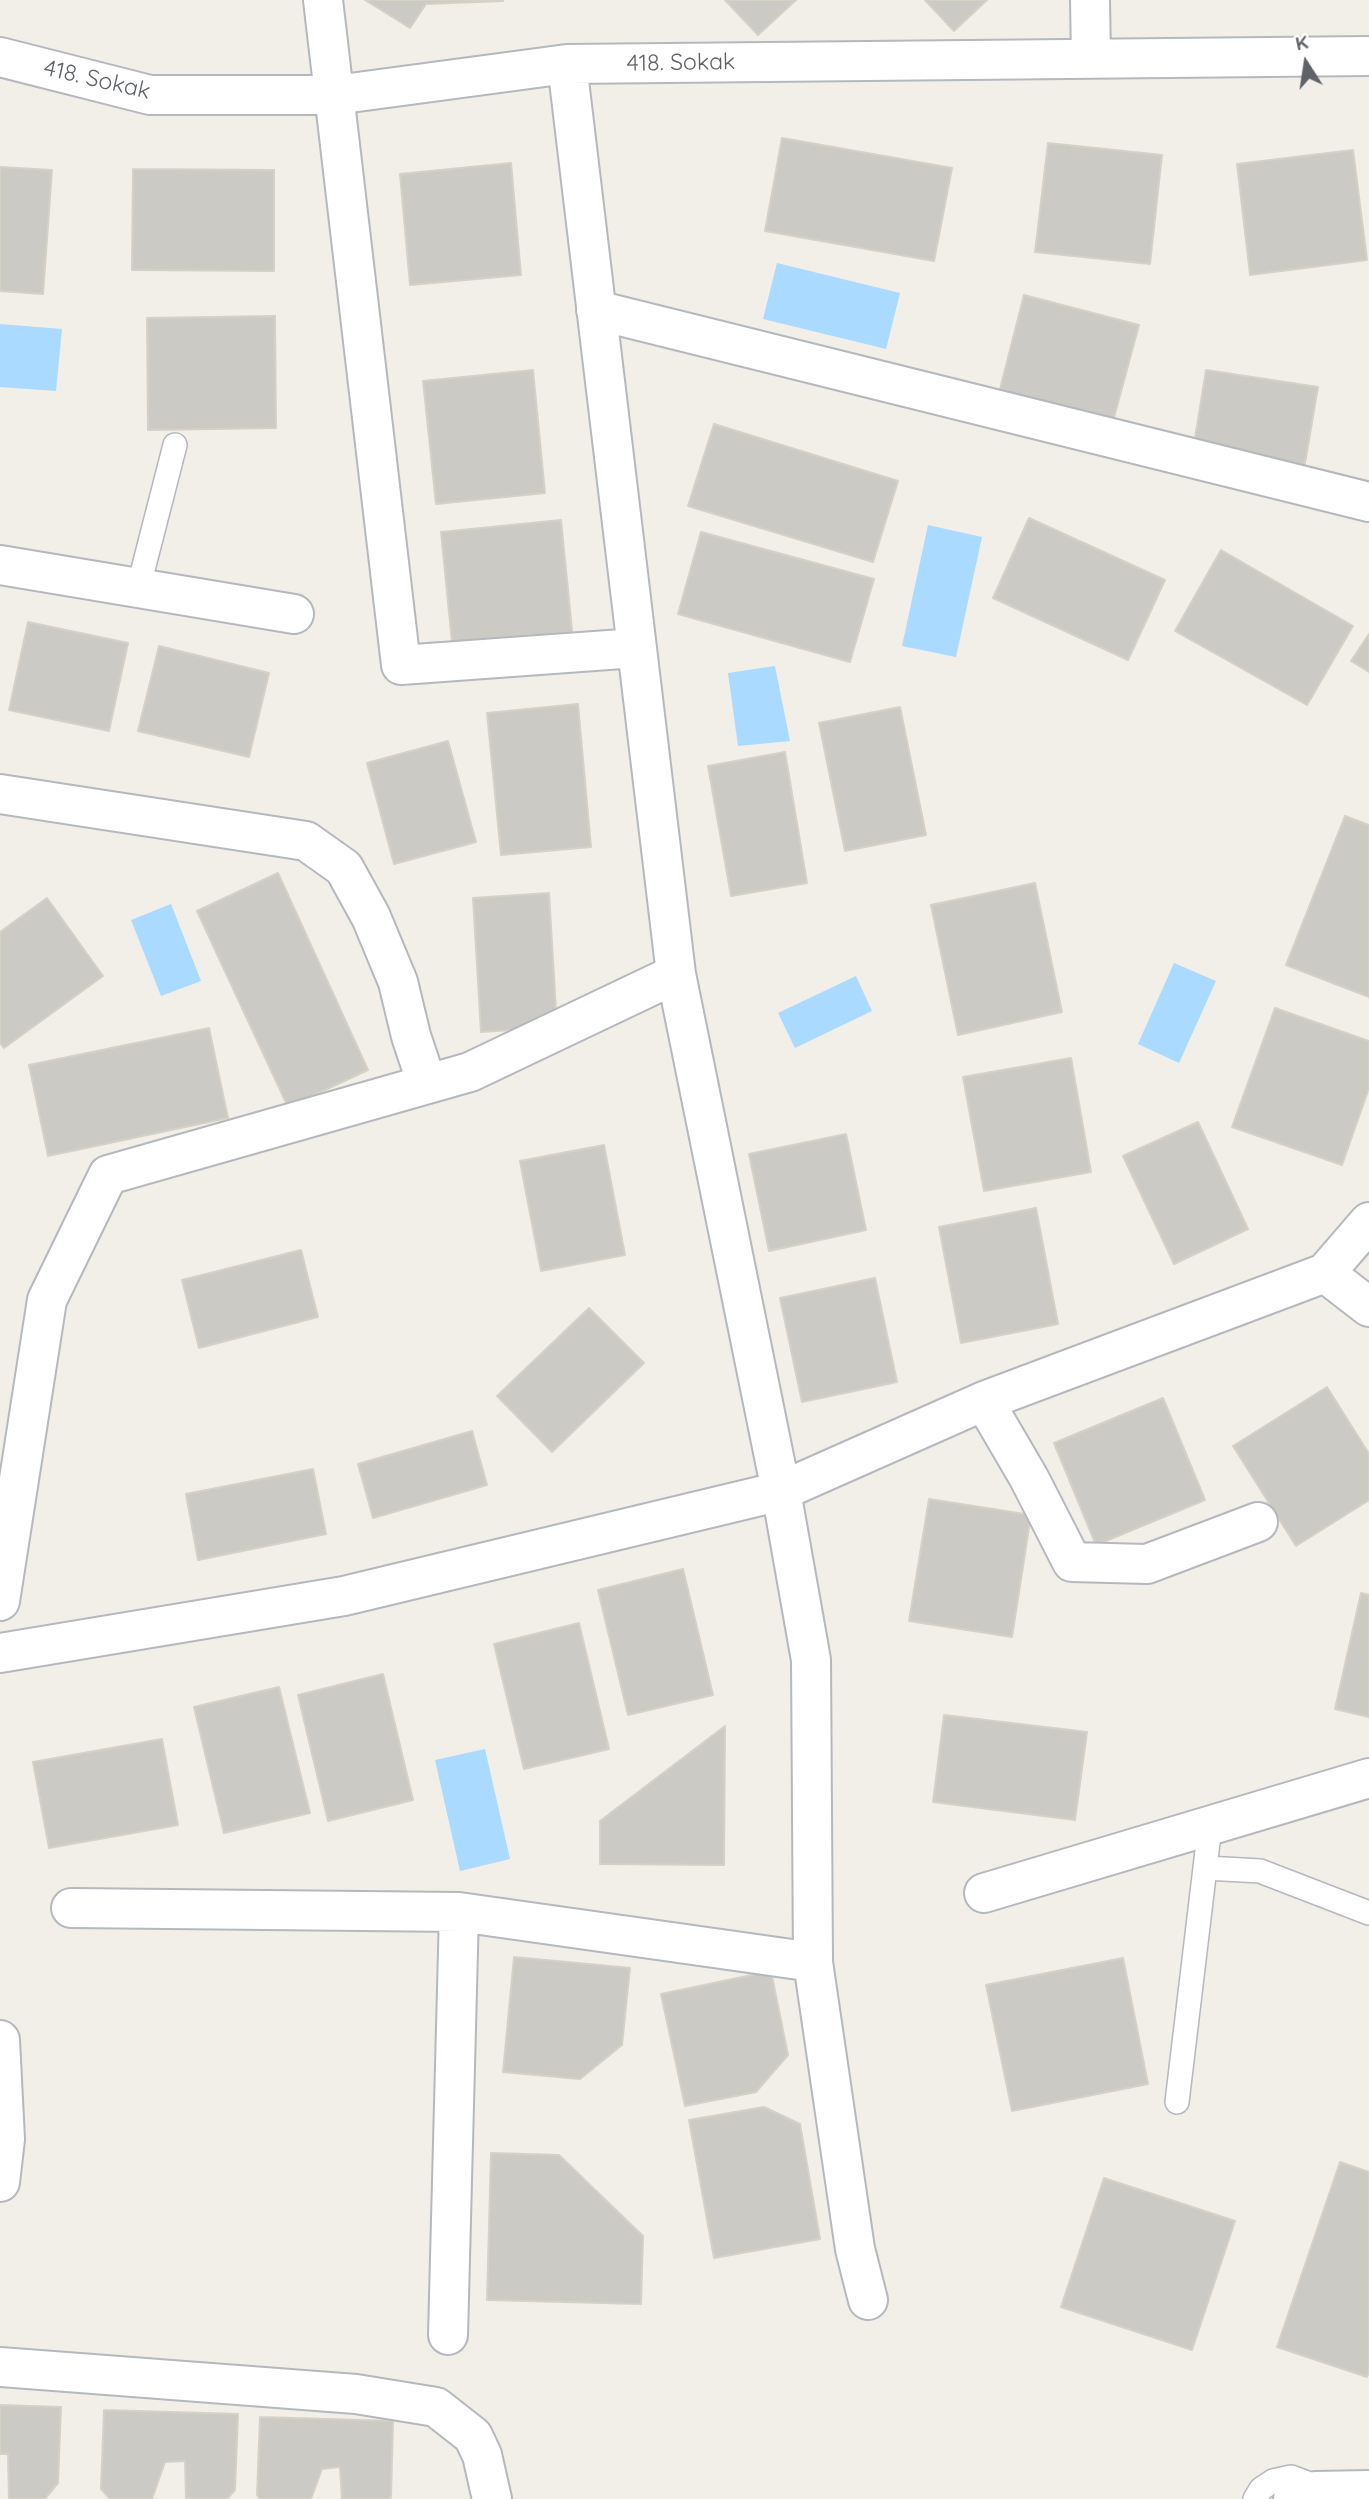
<!DOCTYPE html>
<html>
<head>
<meta charset="utf-8">
<style>
  body { margin:0 }
  #map { position:relative; width:1369px; height:2499px; overflow:hidden; background:#f1efe8; font-family:Quicksand,sans-serif }
  canvas { display:block }
  .north { position:absolute; left:1271px; top:28px; width:70px; height:70px; -webkit-text-stroke:5px #fff; paint-order:stroke; rotate:348deg; font-size:19px; font-weight:700; line-height:28px; text-align:center; color:#5f6368 }
  .north::after { content:''; display:block; margin:auto; width:24px; height:32px; background:#5f6368; clip-path:polygon(50% 0,100% 100%,50% 72%,0 100%) }
</style>
</head>
<body>
<div id="map">
<canvas width="1369" height="2499"></canvas>
<div class="north">K</div>
</div>
<script>
const c = document.querySelector('canvas').getContext('2d');
c.lineJoin = 'round';
function paint(path, color) { c.fillStyle = color; c.fill(path, 'evenodd'); }
const shape = rows => new Path2D(rows.map(r => 'M' + r).join(''));
function trace(path, color, width, dash) { c.strokeStyle = color; c.lineWidth = width; c.lineCap = dash ? 'butt' : 'round'; c.setLineDash(dash || []); c.stroke(path); }
function write(font, color, halo, rows, align = 'center') {
  c.font = font + ' Quicksand,sans-serif'; c.lineWidth = 5; c.setLineDash([]); c.textBaseline = 'middle'; c.strokeStyle = halo; c.fillStyle = color; for (const [text, x, y, turn = 0] of rows) {
    c.save(); c.translate(x, y); c.rotate((+turn || 0) * Math.PI / 180); c.textAlign = isNaN(turn) ? turn : align; if (halo) c.strokeText(text, 0, 0); c.fillText(text, 0, 0); c.restore();
  }
}
const water = shape([
  [777,263,900,293,886,349,763,319],
  [0,324,62,329,56,391,0,387],
  [928,525,982,537,956,657,902,646],
  [775,666,790,741,738,746,728,673],
  [171,904,201,981,161,996,131,920],
  [1174,963,1216,981,1179,1063,1138,1044],
  [856,976,872,1011,795,1048,778,1013],
  [485,1749,510,1859,460,1871,435,1760]
]);
const building = shape([
  [365,0,503,0,503,1,426,4,410,28,365,0],
  [725,0,796,0,758,35,725,0],
  [925,0,987,0,954,31,925,0],
  [782,138,952,168,934,261,765,231,782,138],
  [1048,143,1162,155,1150,264,1035,252,1048,143],
  [1353,150,1367,260,1250,275,1237,164,1353,150],
  [511,163,521,275,410,285,400,174,511,163],
  [0,167,52,170,43,294,0,291,0,167],
  [133,169,274,170,274,271,132,270,133,169],
  [1024,295,1139,325,1112,425,998,397,1024,295],
  [275,316,276,428,148,430,147,318,275,316],
  [533,370,545,493,436,504,423,381,533,370],
  [1206,370,1318,387,1304,469,1193,451,1206,370],
  [714,424,898,481,873,562,688,506,714,424],
  [1029,518,1165,580,1128,660,993,598,1029,518],
  [561,520,573,640,453,652,441,532,561,520],
  [701,532,874,579,850,662,678,614,701,532],
  [1221,550,1353,626,1307,705,1175,631,1221,550],
  [28,622,128,643,109,731,9,710,28,622],
  [1369,634,1369,672,1351,661,1369,634],
  [159,646,269,673,249,757,138,731,159,646],
  [578,704,591,847,501,855,487,713,578,704],
  [900,707,926,835,845,851,819,723,900,707],
  [448,741,476,842,394,864,367,763,448,741],
  [785,752,807,883,731,896,708,766,785,752],
  [1345,816,1369,825,1369,997,1286,965,1345,816],
  [278,873,368,1070,288,1107,197,911,278,873],
  [1035,883,1062,1012,958,1035,931,905,1035,883],
  [549,893,557,1027,481,1032,473,898,549,893],
  [47,898,103,976,4,1048,0,1043,0,932,47,898],
  [1275,1008,1369,1041,1369,1088,1342,1165,1232,1127,1275,1008],
  [209,1028,228,1118,48,1156,29,1065,209,1028],
  [1071,1058,1091,1172,984,1191,963,1077,1071,1058],
  [1198,1122,1248,1229,1174,1264,1123,1156,1198,1122],
  [846,1134,866,1230,769,1251,749,1154,846,1134],
  [604,1145,625,1255,541,1271,520,1161,604,1145],
  [1036,1208,1058,1324,961,1343,939,1227,1036,1208],
  [301,1250,318,1317,199,1348,182,1280,301,1250],
  [875,1278,897,1382,802,1402,780,1298,875,1278],
  [589,1308,644,1363,552,1452,497,1396,589,1308],
  [1327,1387,1369,1454,1369,1500,1296,1546,1233,1446,1327,1387],
  [1163,1398,1205,1500,1096,1545,1054,1443,1163,1398],
  [472,1431,487,1485,373,1518,358,1464,472,1431],
  [313,1469,326,1534,198,1560,186,1494,313,1469],
  [929,1499,1031,1515,1012,1637,909,1621,929,1499],
  [683,1569,713,1695,628,1715,598,1590,683,1569],
  [1361,1593,1369,1595,1369,1717,1335,1709,1361,1593],
  [579,1623,609,1749,524,1769,494,1644,579,1623],
  [383,1674,413,1800,328,1821,298,1695,383,1674],
  [279,1687,310,1813,224,1833,194,1707,279,1687],
  [944,1715,1087,1732,1075,1820,933,1802,944,1715],
  [725,1726,724,1865,600,1864,600,1821,725,1726],
  [162,1739,178,1825,49,1848,33,1762,162,1739],
  [514,1957,630,1968,622,2045,580,2079,503,2072,514,1957],
  [1123,1958,1148,2084,1012,2111,986,1985,1123,1958],
  [771,1971,788,2055,756,2092,685,2106,661,1994,771,1971],
  [764,2107,800,2124,820,2239,714,2258,689,2120,764,2107],
  [491,2153,559,2155,643,2236,641,2304,487,2300,491,2153],
  [1340,2162,1369,2172,1369,2371,1367,2377,1277,2347,1340,2162],
  [1104,2178,1235,2221,1192,2350,1061,2307,1104,2178],
  [0,2405,61,2407,58,2483,45,2499,9,2499,8,2454,0,2454,0,2405],
  [104,2410,238,2414,235,2490,227,2499,186,2499,185,2461,165,2462,152,2499,110,2499,101,2489,104,2410],
  [260,2417,393,2421,391,2497,389,2499,342,2499,340,2467,322,2469,311,2499,260,2499,257,2495,260,2417]
]);
const service = shape([
  [138,589,175,445],
  [1206,1868,1260,1871,1369,1913],
  [1177,2102,1210,1826],
  [1255,2499,1261,2489,1273,2481,1291,2477,1307,2483,1316,2491]
]);
const minor = shape([
  [323,0,401,665,636,648],
  [1090,0,1091,58],
  [0,57,150,95,335,95,567,64,1369,56],
  [567,64,676,974,781,1491,811,1660,813,1962,855,2249,868,2300],
  [596,310,1369,502],
  [0,565,294,614],
  [0,794,306,841,344,868,371,917,398,982,411,1036,427,1084],
  [1325,1273,1369,1307],
  [984,1401,1029,1478,1072,1562,1147,1564,1258,1522],
  [0,1601,47,1300,108,1175,470,1072,676,974],
  [0,1653,344,1596,781,1491,984,1401,1325,1273,1369,1222],
  [984,1893,1369,1778],
  [71,1908,459,1912,813,1962],
  [0,2040,5,2139,0,2182],
  [448,2335,459,1912],
  [0,2367,356,2394,436,2407,473,2436,482,2455,492,2499],
  [1293,2499,1316,2491,1369,2490]
]);
const streetNames = [
  ["418. Sokak",681,63,-1],
  ["418. Sokak",97,80,13]
];
paint(water, '#aadaff');
paint(building, '#cccac5');
trace(building, '#d6d1c6', 2);
trace(service, '#b5b8bc', 26);
trace(minor, '#b5b8bc', 42);
trace(service, '#fff', 23);
trace(minor, '#fff', 38);
write('23px', '#5f6368', '#fff', streetNames);
</script>
</body>
</html>
